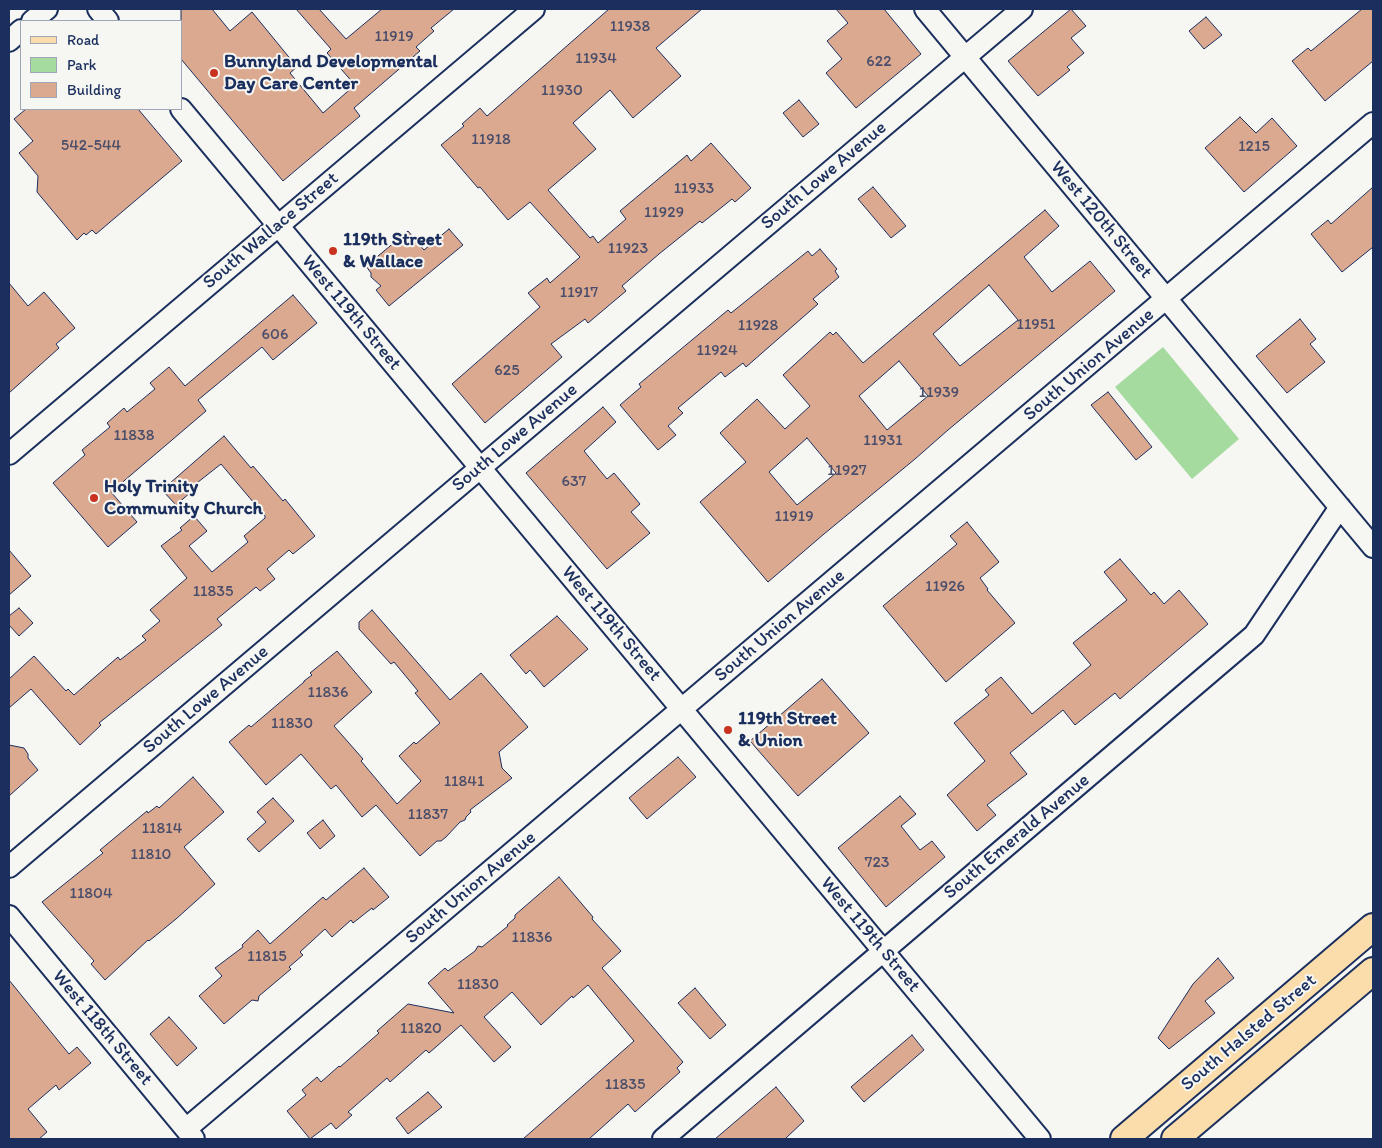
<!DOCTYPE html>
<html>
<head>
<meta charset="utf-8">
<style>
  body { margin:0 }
  #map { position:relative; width:1382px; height:1148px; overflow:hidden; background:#f6f6f2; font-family:Itim,sans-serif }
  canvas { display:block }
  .frame { position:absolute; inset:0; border:10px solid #1b2f5e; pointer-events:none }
  .legend { position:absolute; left:20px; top:20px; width:162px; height:90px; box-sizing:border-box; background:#f6f6f2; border:1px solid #9ea6b7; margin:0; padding:6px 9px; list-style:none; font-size:15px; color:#1b2f5e }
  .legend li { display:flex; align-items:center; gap:10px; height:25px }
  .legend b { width:25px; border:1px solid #9ea6b7 }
</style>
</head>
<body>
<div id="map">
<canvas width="1382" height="1148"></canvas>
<div class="frame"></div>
<ul class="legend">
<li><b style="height:6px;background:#faddab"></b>Road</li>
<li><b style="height:14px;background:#a5db9e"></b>Park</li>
<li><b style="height:14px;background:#dba98f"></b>Building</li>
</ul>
</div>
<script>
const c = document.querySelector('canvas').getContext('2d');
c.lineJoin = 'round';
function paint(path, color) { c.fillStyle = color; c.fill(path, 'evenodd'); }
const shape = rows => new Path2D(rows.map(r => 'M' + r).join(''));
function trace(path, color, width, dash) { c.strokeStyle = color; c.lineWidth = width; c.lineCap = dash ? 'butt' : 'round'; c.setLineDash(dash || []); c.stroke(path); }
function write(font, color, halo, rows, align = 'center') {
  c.font = font + ' Itim,sans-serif'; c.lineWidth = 4; c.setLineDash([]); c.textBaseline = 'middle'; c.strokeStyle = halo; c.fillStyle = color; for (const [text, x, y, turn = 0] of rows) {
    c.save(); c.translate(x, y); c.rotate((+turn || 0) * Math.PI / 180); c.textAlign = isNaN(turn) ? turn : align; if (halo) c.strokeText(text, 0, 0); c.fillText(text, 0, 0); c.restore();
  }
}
const green = shape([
  [1163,347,1239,439,1192,479,1115,387]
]);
const building = shape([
  [181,9,212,9,230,31,252,12,297,67,290,73,323,113,355,85,327,53,331,49,296,9,319,9,346,39,382,9,454,9,431,28,434,31,416,47,420,51,354,108,360,116,283,181,181,59,181,9],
  [609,9,702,9,656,48,681,76,633,118,610,90,573,123,596,149,548,190,590,238,593,236,598,243,626,219,620,211,687,155,691,161,711,143,751,188,735,202,732,199,702,223,700,221,659,254,622,286,626,291,588,323,585,319,551,344,562,357,485,423,452,384,540,307,528,293,547,278,550,283,580,257,530,202,508,220,480,187,478,188,441,145,464,126,462,124,480,108,487,116,609,9],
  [836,9,884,9,921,54,856,108,826,73,842,59,827,41,848,23,836,9],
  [1071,9,1086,26,1071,38,1084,53,1067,67,1070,70,1038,96,1008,61,1071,9],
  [1362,9,1373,9,1373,61,1325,101,1292,61,1308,48,1311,51,1362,9],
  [1206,17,1222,35,1204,49,1189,31,1206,17],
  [799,100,819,124,803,137,783,113,799,100],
  [26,109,138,109,182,161,96,234,92,230,86,235,84,233,77,240,37,192,38,176,19,153,33,141,14,119,26,109],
  [1240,117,1256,133,1272,118,1297,146,1244,192,1205,148,1240,117],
  [873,187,906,226,891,238,858,199,873,187],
  [1373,187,1373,247,1342,272,1311,234,1328,220,1331,224,1373,187],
  [1045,210,1059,226,1024,257,1052,292,1090,261,1115,291,948,430,915,459,824,534,768,582,700,502,746,462,720,433,757,399,785,429,810,406,783,375,830,332,833,335,836,332,863,363,1045,210],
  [989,285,1018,320,960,366,933,334,989,285],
  [899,361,928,396,887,430,859,396,899,361],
  [807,438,836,473,797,505,769,472,807,438],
  [449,229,463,245,389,306,376,290,381,286,371,277,371,273,366,266,408,231,424,250,449,229],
  [820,249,837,269,835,271,839,277,813,299,818,304,746,367,743,363,725,377,721,372,678,408,683,413,668,426,676,435,658,450,620,405,641,387,639,384,728,310,731,313,808,251,812,256,820,249],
  [9,283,28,306,44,292,75,328,56,344,59,348,9,393,9,283],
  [293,295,317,323,273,360,262,347,198,400,206,411,111,492,137,522,108,547,53,483,85,455,82,450,110,427,107,423,124,408,127,412,155,389,150,383,169,367,185,386,293,295],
  [1300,319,1316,339,1310,344,1325,362,1287,393,1256,356,1300,319],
  [1108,392,1152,447,1136,460,1091,405,1108,392],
  [603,407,616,422,584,451,607,479,614,473,640,504,631,512,650,533,607,569,526,473,603,407],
  [224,436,251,468,253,466,283,501,285,499,315,536,293,554,289,550,267,569,275,579,260,591,256,587,217,619,222,625,99,723,101,725,80,745,31,689,9,708,9,679,34,656,66,691,68,689,74,695,118,657,120,660,146,640,142,636,160,621,150,610,187,578,161,546,182,530,180,528,194,516,207,531,189,546,212,572,248,542,244,536,265,518,265,516,221,464,188,490,191,492,176,505,162,490,224,436],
  [967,522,999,562,980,578,988,589,987,590,1015,623,946,682,883,606,957,544,950,536,967,522],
  [9,550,31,576,9,595,9,550],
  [1120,559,1151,595,1154,592,1164,604,1179,590,1208,624,1120,699,1115,693,1075,725,1063,710,1010,753,1027,774,987,805,996,815,977,831,947,795,985,761,954,723,989,695,985,690,1001,677,1032,714,1091,665,1073,643,1127,600,1104,572,1120,559],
  [19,608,33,623,19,636,9,625,9,616,19,608],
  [372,610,450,700,481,673,528,727,499,752,502,768,512,778,470,810,471,812,466,817,465,820,460,822,446,837,441,841,437,841,420,856,376,805,362,817,336,785,331,789,301,754,266,785,229,742,249,725,251,727,304,682,304,681,312,675,310,673,337,651,372,692,334,726,363,759,361,761,397,804,421,781,399,756,414,742,416,744,440,723,415,693,418,691,394,662,391,664,359,629,359,622,372,610],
  [557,616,588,649,544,687,530,670,526,674,510,655,557,616],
  [822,679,869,733,798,796,750,741,822,679],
  [9,745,24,748,28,754,28,758,38,770,9,796,9,745],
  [678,757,696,777,647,819,629,798,678,757],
  [193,777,224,812,184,847,215,884,176,919,149,941,148,940,105,980,91,964,94,961,42,902,103,853,100,850,147,811,148,813,157,806,159,808,193,777],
  [900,796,916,814,901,826,920,850,932,841,945,857,886,907,838,848,900,796],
  [273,798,294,821,259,852,247,839,266,822,257,812,273,798],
  [323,820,335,836,320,849,307,833,323,820],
  [364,868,389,897,373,910,372,908,353,923,351,920,332,937,325,929,300,952,303,955,289,967,291,969,259,996,258,1001,252,1000,224,1024,199,996,222,976,215,968,243,947,242,945,258,930,270,944,323,897,326,900,364,868],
  [559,877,593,917,592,919,621,951,602,968,683,1062,677,1068,680,1072,635,1112,628,1104,589,1139,523,1139,634,1041,588,985,573,998,572,996,541,1025,512,992,484,1017,511,1047,494,1062,461,1025,429,1053,426,1050,390,1082,387,1078,348,1112,352,1115,336,1129,331,1123,310,1139,287,1111,306,1095,302,1090,317,1077,321,1082,339,1066,340,1067,379,1033,377,1031,408,1004,454,1013,428,983,445,968,448,971,475,951,478,946,482,947,508,926,507,925,515,918,515,915,559,877],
  [1218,958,1234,978,1205,1001,1215,1013,1169,1049,1158,1038,1193,984,1218,958],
  [9,980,69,1054,77,1047,91,1063,59,1090,56,1085,28,1109,47,1132,39,1139,9,1139,9,980],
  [695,988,726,1025,710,1039,678,1003,695,988],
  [169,1017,197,1048,177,1066,150,1034,169,1017],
  [912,1035,924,1050,864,1102,851,1087,912,1035],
  [776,1087,804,1121,785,1139,715,1139,776,1087],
  [428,1092,442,1107,408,1134,396,1118,428,1092]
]);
const minor = shape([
  [98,9,108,21],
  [925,9,1373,547],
  [32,21,47,9],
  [9,41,21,30],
  [181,109,1040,1139],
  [9,454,534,9],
  [9,867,1022,9],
  [9,916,194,1139],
  [186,1129,1373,123],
  [663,1139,1254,635,1340,507]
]);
const major = shape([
  [1124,1139,1373,927],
  [1175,1139,1373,971]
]);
const markers = [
  [214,73,5,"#c8321e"],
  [333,251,5,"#c8321e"],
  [94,498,5,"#c8321e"],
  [728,730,5,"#c8321e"]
];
const numberNames = [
  ["11938",630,27],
  ["11919",394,37],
  ["11934",596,59],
  ["622",879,62],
  ["11930",562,91],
  ["11918",491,140],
  ["542-544",91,146],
  ["1215",1254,147],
  ["11933",694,189],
  ["11929",664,213],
  ["11923",628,249],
  ["11917",579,293],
  ["11951",1036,325],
  ["11928",758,326],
  ["606",275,335],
  ["11924",717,351],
  ["625",507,371],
  ["11939",939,393],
  ["11838",134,436],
  ["11931",883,441],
  ["11927",847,471],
  ["637",574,482],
  ["11919",794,517],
  ["11926",945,587],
  ["11835",213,592],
  ["11836",328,693],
  ["11830",292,724],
  ["11841",464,782],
  ["11837",428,815],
  ["11814",162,829],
  ["11810",151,855],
  ["723",877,863],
  ["11804",91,894],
  ["11836",532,938],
  ["11815",267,957],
  ["11830",478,985],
  ["11820",421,1029],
  ["11835",625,1085]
];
const poiNames = [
  ["Bunnyland Developmental",224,62],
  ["Day Care Center",224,84],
  ["119th Street",343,240],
  ["& Wallace",343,262],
  ["Holy Trinity",104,487],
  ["Community Church",104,509],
  ["119th Street",738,719],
  ["& Union",738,741]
];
const streetNames = [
  ["South Lowe Avenue",824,176,-40],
  ["West 120th Street",1101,220,50],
  ["South Wallace Street",271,231,-40],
  ["West 119th Street",351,313,50],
  ["South Union Avenue",1089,365,-40],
  ["South Lowe Avenue",515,438,-40],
  ["West 119th Street",611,624,50],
  ["South Union Avenue",780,626,-40],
  ["South Lowe Avenue",206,700,-40],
  ["South Emerald Avenue",1017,837,-40],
  ["South Union Avenue",471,888,-40],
  ["West 119th Street",870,935,50],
  ["West 118th Street",102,1028,50],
  ["South Halsted Street",1249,1033,-40]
];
paint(green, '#a5db9e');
paint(building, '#dba98f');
trace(building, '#1b2f5e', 1);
trace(minor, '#1b2f5e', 24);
trace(major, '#1b2f5e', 30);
trace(minor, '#f6f6f2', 20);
trace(major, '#faddab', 26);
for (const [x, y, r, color] of markers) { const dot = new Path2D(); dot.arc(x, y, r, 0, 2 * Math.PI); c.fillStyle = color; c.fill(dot); trace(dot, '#f6f6f2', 2); }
write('16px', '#4b4e6a', null, numberNames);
write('bold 19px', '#1b2f5e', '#f6f6f2', poiNames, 'left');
write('19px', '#1b2f5e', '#f6f6f2', streetNames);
</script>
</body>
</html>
